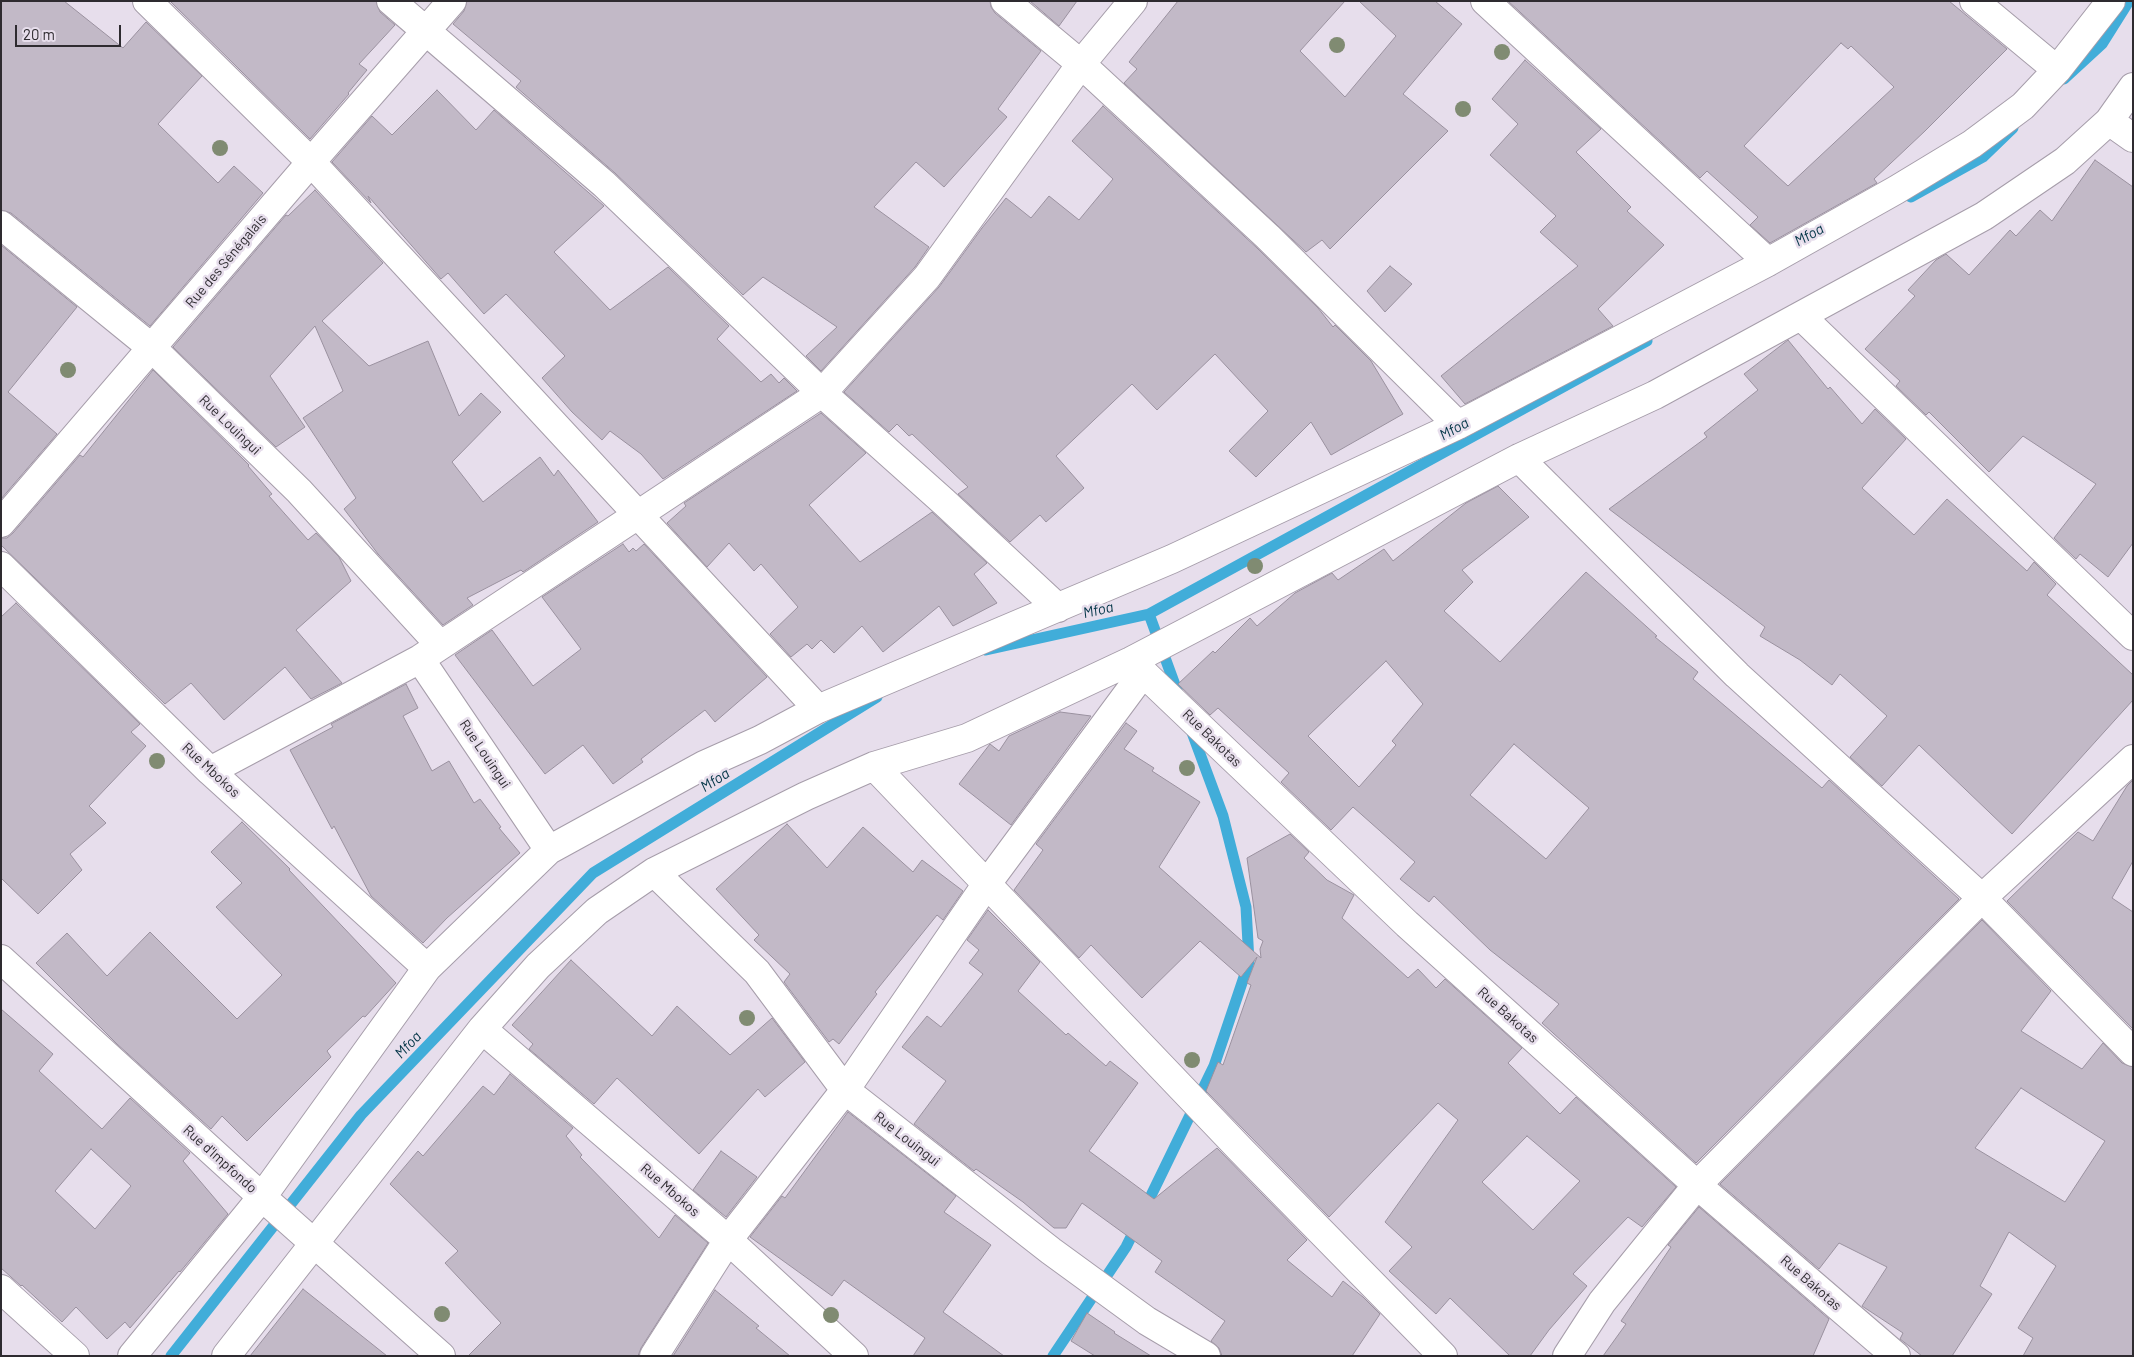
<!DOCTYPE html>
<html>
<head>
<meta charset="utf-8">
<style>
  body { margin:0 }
  #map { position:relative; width:2134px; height:1357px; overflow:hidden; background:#e7deec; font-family:Barlow,sans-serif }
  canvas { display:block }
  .frame { position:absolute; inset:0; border:2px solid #2e2b30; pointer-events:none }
  .scale { position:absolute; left:15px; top:25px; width:106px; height:22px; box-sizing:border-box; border:2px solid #2e2b30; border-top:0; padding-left:6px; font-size:15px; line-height:18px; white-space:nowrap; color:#2e2b30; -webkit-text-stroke:4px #e7deec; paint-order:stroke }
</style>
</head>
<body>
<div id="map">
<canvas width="2134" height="1357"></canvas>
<div class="frame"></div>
<div class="scale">20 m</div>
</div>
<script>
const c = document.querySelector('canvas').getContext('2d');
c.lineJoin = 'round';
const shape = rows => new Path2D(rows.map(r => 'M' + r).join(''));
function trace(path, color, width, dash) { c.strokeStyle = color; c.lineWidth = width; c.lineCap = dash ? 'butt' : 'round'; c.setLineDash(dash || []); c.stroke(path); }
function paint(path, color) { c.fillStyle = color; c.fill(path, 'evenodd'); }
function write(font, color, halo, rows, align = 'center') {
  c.font = font + ' Barlow,sans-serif'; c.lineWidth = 5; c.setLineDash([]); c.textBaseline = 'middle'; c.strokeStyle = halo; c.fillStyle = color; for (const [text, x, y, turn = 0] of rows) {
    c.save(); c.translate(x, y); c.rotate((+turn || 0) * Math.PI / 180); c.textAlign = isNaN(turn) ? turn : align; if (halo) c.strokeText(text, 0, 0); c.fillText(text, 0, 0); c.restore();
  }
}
const stream = shape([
  [2064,79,2102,44,2129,1],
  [1911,197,1983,157,2013,128],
  [1149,614,1179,696],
  [986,650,1149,614,1647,341],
  [1144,1210,1214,1066,1249,962,1246,907,1223,816,1190,727],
  [171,1356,361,1115,593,873,877,697],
  [1053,1356,1126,1247,1137,1225]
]);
const building = shape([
  [1,1,64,1,123,48,146,22,202,76,158,124,218,183,234,166,263,193,150,326,11,213,1,210,1,1],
  [170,1,376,1,380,12,395,25,359,64,367,70,348,93,349,94,310,139,170,1],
  [467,1,990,1,991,7,995,13,1041,51,998,109,1007,117,944,187,916,162,874,207,929,247,915,267,821,371,806,356,837,327,763,277,743,295,615,173,516,87,521,81,453,24,464,11,467,1],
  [1030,1,1077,1,1059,26,1030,1],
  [1178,1,1345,1,1300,51,1345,97,1396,36,1359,1,1435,1,1462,24,1403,94,1448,131,1330,249,1322,240,1306,252,1124,83,1137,69,1129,62,1178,1],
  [1508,1,1949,1,2007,49,1925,131,1874,179,1877,183,1770,243,1750,225,1758,217,1707,171,1700,178,1508,1],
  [1841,43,1848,49,1851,46,1894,87,1788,186,1744,146,1841,43],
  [1525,60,1601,129,1576,152,1631,207,1627,211,1664,245,1598,309,1613,326,1465,404,1441,376,1578,266,1540,232,1556,216,1490,155,1518,124,1492,99,1525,60],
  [437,90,476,130,494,110,604,206,554,252,610,310,668,267,729,326,717,339,761,382,771,374,779,383,784,378,797,391,663,479,641,454,610,431,602,440,572,412,542,378,565,356,506,294,484,314,448,273,441,279,368,196,371,203,332,162,372,116,392,135,437,90],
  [1103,106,1257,248,1318,308,1333,327,1335,325,1371,361,1403,414,1331,455,1311,422,1256,477,1229,451,1268,411,1215,354,1157,410,1132,384,1056,456,1084,488,1046,522,1040,515,1010,542,958,494,968,487,912,434,909,436,897,424,889,432,844,392,939,287,982,228,1006,198,1031,218,1049,196,1079,220,1113,179,1072,141,1103,106],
  [2095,160,2133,187,2133,543,2108,577,2080,554,2076,559,2054,538,2096,484,2023,436,1989,472,1929,412,1926,415,1896,386,1900,381,1865,349,1915,296,1908,290,1936,260,1946,254,1969,275,2010,230,2016,236,2040,210,2052,221,2095,160],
  [315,190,383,263,322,321,369,366,428,341,459,416,481,393,501,412,452,462,483,502,540,457,554,476,558,470,598,522,523,572,521,570,467,598,473,605,443,625,378,554,344,509,356,498,303,418,343,391,315,326,270,376,305,427,276,447,173,347,286,215,288,216,315,190],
  [1,245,77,307,8,392,57,434,1,499,1,245],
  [1390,266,1412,284,1385,312,1367,291,1390,266],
  [1788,340,1828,389,1830,387,1862,424,1875,409,1906,439,1862,488,1914,535,1947,499,2027,571,2034,562,2056,584,2047,595,2133,675,2133,700,2012,834,1919,745,1882,786,1850,757,1887,716,1840,674,1832,685,1800,660,1760,636,1765,627,1609,509,1707,437,1704,433,1758,390,1744,374,1788,340],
  [153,370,249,465,248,466,272,494,269,496,308,540,316,533,339,557,351,581,296,630,342,683,311,699,285,667,224,720,191,683,165,704,1,545,1,538,7,538,13,533,80,455,83,457,153,370],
  [821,413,866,453,809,505,860,562,932,512,987,563,974,574,997,603,953,626,939,606,883,652,862,626,834,653,821,640,812,649,807,644,791,657,770,634,798,607,761,564,754,571,729,543,707,567,667,523,686,506,684,503,821,413],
  [1498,486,1529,517,1462,570,1473,582,1444,611,1500,662,1586,572,1657,636,1655,637,1698,672,1693,679,1822,788,1829,780,1959,899,1696,1163,1542,1023,1559,1004,1490,950,1434,896,1429,902,1400,879,1415,862,1353,807,1331,830,1281,782,1289,773,1218,708,1210,715,1178,684,1213,651,1215,653,1250,618,1257,626,1295,593,1332,573,1338,580,1384,549,1393,561,1466,503,1498,486],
  [1386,661,1423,704,1392,741,1396,745,1359,787,1308,736,1386,661],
  [1514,744,1589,808,1546,859,1470,795,1514,744],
  [623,544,629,552,633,548,636,551,644,544,767,677,715,722,705,710,641,759,643,762,613,784,583,745,545,774,455,655,492,630,533,686,581,649,542,597,623,544],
  [16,603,140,724,131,732,146,746,89,806,106,823,70,854,82,870,38,914,1,878,1,617,16,603],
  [406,684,418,708,403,716,432,771,449,761,474,803,480,799,501,827,499,828,520,853,447,918,423,943,371,896,334,826,332,829,290,750,333,727,331,724,406,684],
  [1060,712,1091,716,1011,825,959,784,990,744,999,751,1009,736,1060,712],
  [1126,723,1137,731,1124,749,1154,768,1152,771,1200,802,1159,867,1261,958,1260,949,1263,941,1258,938,1247,858,1290,834,1309,852,1304,858,1327,880,1354,895,1342,918,1408,978,1418,969,1436,988,1445,979,1522,1048,1508,1063,1560,1114,1576,1097,1676,1187,1642,1227,1628,1217,1573,1274,1587,1286,1549,1330,1530,1356,1510,1356,1450,1298,1436,1314,1389,1271,1412,1247,1385,1222,1458,1120,1438,1103,1329,1217,1206,1091,1218,1062,1223,1065,1251,985,1247,983,1257,957,1241,977,1200,941,1142,998,1091,945,1079,958,1014,890,1043,850,1036,844,1126,723],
  [1527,1136,1580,1181,1533,1230,1482,1182,1527,1136],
  [2133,780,2133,861,2112,898,2133,912,2133,1029,2007,901,2078,832,2093,841,2127,786,2133,780],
  [242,822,290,869,289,870,396,983,365,1017,363,1016,327,1051,331,1057,247,1141,222,1116,211,1129,117,1044,36,963,67,933,107,976,150,932,237,1019,282,975,216,907,242,883,211,852,242,822],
  [787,824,827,868,863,827,913,872,922,860,963,891,943,920,937,915,875,992,877,994,839,1044,833,1039,829,1042,784,982,790,974,754,940,759,935,716,889,787,824],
  [988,910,1040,962,1018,991,1066,1035,1068,1033,1106,1066,1110,1061,1138,1083,1089,1151,1154,1199,1217,1148,1307,1240,1287,1260,1332,1297,1343,1281,1363,1297,1380,1314,1352,1356,1222,1356,1219,1348,1211,1341,1225,1321,1155,1272,1162,1261,1082,1203,1066,1228,1054,1228,1023,1202,976,1169,974,1171,914,1124,946,1081,902,1047,927,1016,941,1027,983,974,969,963,979,950,967,940,988,910],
  [1982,920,2051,991,2021,1031,2082,1069,2103,1043,2122,1063,2133,1067,2133,1356,2023,1356,2033,1338,2018,1328,2056,1266,2009,1232,1980,1286,1992,1294,1952,1356,1922,1356,1900,1339,1903,1333,1862,1306,1887,1267,1839,1243,1819,1269,1720,1184,1982,920],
  [2021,1088,2105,1141,2065,1202,1975,1148,2021,1088],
  [571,960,652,1036,677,1006,730,1055,772,1018,805,1062,765,1097,758,1089,699,1154,617,1078,594,1104,529,1049,533,1044,512,1025,571,960],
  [1,1009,53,1054,39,1071,102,1129,130,1098,190,1153,183,1161,228,1214,180,1272,179,1271,130,1328,125,1322,107,1339,76,1307,62,1322,22,1285,21,1286,1,1268,1,1009],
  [91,1149,131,1186,95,1229,55,1191,91,1149],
  [510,1074,573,1128,566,1136,582,1155,580,1157,659,1238,675,1215,708,1243,641,1348,638,1356,468,1356,501,1323,445,1263,458,1251,390,1184,418,1151,423,1156,483,1086,494,1095,510,1074],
  [848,1112,956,1196,944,1212,991,1245,943,1312,1004,1356,913,1356,925,1338,844,1280,832,1296,750,1237,782,1196,785,1198,848,1112],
  [721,1151,757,1177,726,1217,693,1190,721,1151],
  [1699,1207,1829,1319,1813,1356,1603,1356,1626,1324,1621,1321,1671,1247,1668,1245,1699,1207],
  [303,1289,387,1356,250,1356,303,1289],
  [715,1290,759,1326,756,1328,790,1356,673,1356,715,1290],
  [1087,1313,1115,1332,1114,1333,1151,1356,1095,1356,1071,1341,1087,1313]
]);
const street = shape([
  [147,1,311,162,818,709],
  [391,1,604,184,822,393,944,502,1058,608],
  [1005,1,1081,64,1268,237,1458,425],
  [1485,1,1768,262],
  [1974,1,2057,70],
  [2109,121,2133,138],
  [1,225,152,348,299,491,440,645],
  [1801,316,2133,636],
  [1519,458,1737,675,1982,898,2133,1052],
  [1,523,311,162,452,1],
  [1,566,210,771,427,968],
  [420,659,549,850],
  [1131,661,1407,924,1697,1185,1896,1356],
  [874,766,1241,1150,1443,1356],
  [210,771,420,659,822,393,927,277,1081,64,1133,1],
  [654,872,757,972,845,1090,1051,1251,1147,1321,1206,1356],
  [1,959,262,1197,441,1356],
  [482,1029,728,1240,854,1356],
  [1,1289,75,1356],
  [132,1356,262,1197,427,968,549,850,704,765,760,740,818,709,1172,559,1458,425,1768,262,1896,190,1972,144,2023,106,2057,70,2111,1],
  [226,1356,482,1029,538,966,597,911,654,872,806,796,874,766,967,738,1131,661,1519,458,1655,395,1984,216,2065,161,2109,121,2133,87],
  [654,1356,728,1240,845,1090,986,885,1143,673],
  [1567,1356,1602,1302,1697,1185,1982,898,2133,759]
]);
const trees = [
  [1337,45],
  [1502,52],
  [1463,109],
  [220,148],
  [68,370],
  [1255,566],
  [157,761],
  [1187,768],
  [747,1018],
  [1192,1060],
  [442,1314],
  [831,1315]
];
const streetNames = [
  ["Rue des Sénégalais",226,261,-50],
  ["Rue Louingui",230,425,44],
  ["Rue Bakotas",1212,738,44],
  ["Rue Louingui",485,754,56],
  ["Rue Mbokos",211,770,43],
  ["Rue Bakotas",1508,1015,42],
  ["Rue Louingui",907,1139,38],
  ["Rue d'Impfondo",220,1159,42],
  ["Rue Mbokos",670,1190,41],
  ["Rue Bakotas",1811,1283,41]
];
const waterNames = [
  ["Mfoa",1809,235,-29],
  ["Mfoa",1454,429,-29],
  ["Mfoa",1098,610,-13],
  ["Mfoa",715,780,-32],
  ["Mfoa",408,1045,-46]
];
trace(stream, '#41add9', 11);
paint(building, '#c2b9c7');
trace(building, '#9a919f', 1);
trace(street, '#a69daa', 30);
trace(street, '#fff', 28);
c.fillStyle = '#808b72';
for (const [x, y] of trees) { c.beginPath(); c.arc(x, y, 8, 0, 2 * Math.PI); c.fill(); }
write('14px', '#2e2b30', '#e7deec', streetNames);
write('italic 15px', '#033547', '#e7deec', waterNames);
</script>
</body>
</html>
